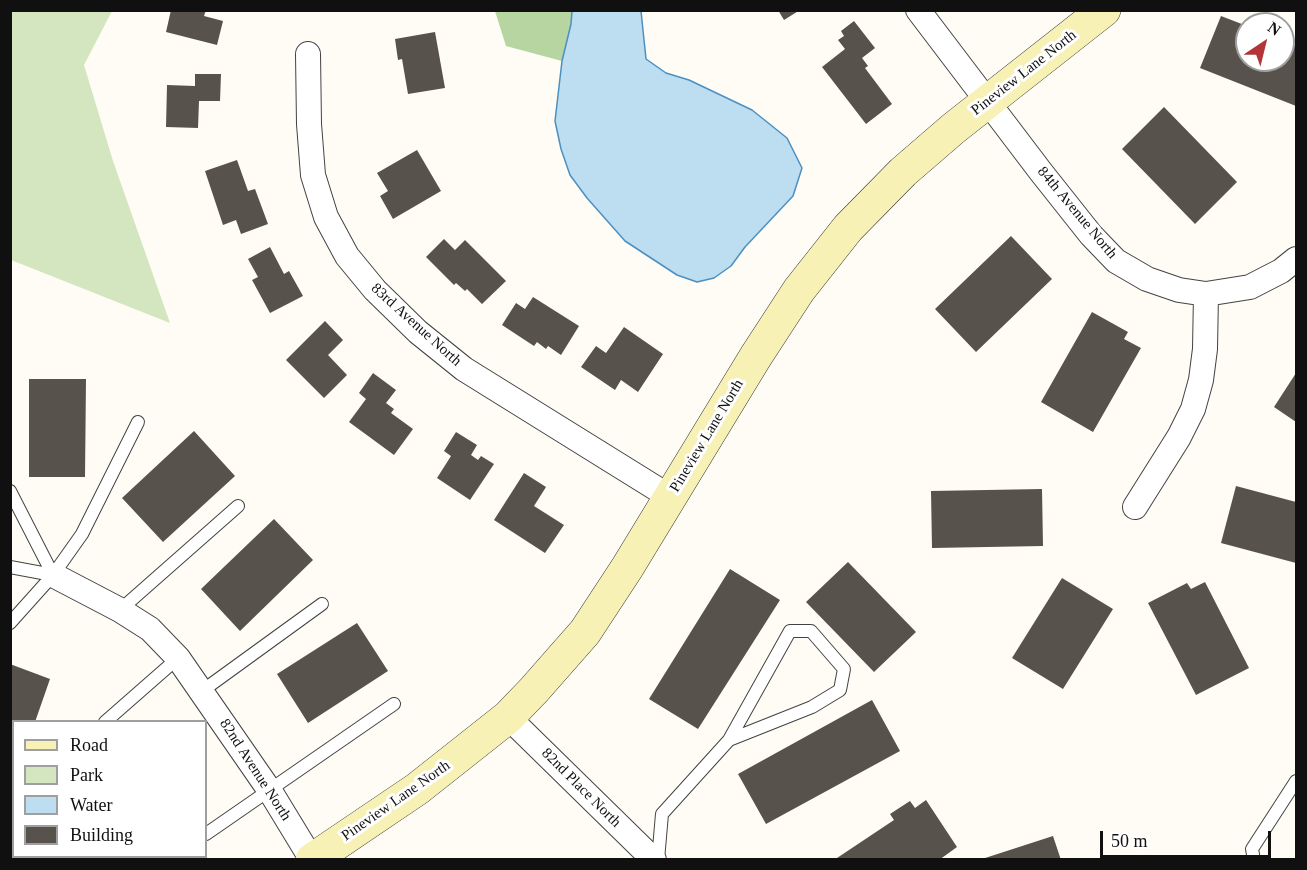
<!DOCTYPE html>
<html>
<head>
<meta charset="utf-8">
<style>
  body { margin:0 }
  #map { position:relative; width:1307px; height:870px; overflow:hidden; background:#fefcf4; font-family:"Times New Roman",serif }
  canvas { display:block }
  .frame { position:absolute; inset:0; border:12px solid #101010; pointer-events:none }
  .legend { position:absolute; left:12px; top:720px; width:195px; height:138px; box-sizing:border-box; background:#fff; border:2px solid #9f9f9f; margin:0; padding:8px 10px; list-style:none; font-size:18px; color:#101010 }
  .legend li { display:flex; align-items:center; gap:12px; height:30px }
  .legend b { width:30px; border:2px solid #9f9f9f }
  .north { position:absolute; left:1235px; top:12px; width:60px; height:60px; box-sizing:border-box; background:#fff; border:2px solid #9f9f9f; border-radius:50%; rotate:35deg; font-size:16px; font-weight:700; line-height:24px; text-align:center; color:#101010 }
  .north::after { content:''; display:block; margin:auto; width:21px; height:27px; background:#b33538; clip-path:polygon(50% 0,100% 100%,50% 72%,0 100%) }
  .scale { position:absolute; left:1100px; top:831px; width:171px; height:27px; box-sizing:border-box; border:3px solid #101010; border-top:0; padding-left:8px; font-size:18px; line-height:21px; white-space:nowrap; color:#101010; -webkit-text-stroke:4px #fff; paint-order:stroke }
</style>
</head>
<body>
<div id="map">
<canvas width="1307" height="870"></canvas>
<div class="frame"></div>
<ul class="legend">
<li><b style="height:8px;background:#f7f1b6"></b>Road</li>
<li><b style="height:16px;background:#d3e6c0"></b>Park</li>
<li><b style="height:16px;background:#bdddf1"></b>Water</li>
<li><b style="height:16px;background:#58524d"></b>Building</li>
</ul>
<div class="north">N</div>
<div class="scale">50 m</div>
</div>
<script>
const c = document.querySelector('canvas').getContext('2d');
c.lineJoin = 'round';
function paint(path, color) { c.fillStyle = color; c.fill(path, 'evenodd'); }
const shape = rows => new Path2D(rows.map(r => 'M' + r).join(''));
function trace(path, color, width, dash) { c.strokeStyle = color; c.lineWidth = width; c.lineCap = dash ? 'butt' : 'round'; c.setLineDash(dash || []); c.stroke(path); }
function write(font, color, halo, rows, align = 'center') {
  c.font = font + ' "Times New Roman",serif'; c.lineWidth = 6; c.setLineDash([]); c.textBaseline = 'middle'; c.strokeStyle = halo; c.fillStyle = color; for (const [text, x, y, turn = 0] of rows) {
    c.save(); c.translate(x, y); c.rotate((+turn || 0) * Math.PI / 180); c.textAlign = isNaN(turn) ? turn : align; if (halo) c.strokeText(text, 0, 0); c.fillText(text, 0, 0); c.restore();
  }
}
const green = shape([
  [10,11,112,11,84,65,113,161,170,323,11,260]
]);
const forest = shape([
  [495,11,572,11,571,24,562,61,506,46]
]);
const water = shape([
  [572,11,641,11,646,59,666,73,689,80,752,110,787,138,802,168,793,196,745,247,731,266,714,278,697,282,677,275,625,241,587,198,570,175,561,149,555,121,562,61,571,24,572,11]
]);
const building = shape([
  [171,10,206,10,204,16,223,21,217,45,166,32],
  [778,10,800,10,784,20],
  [1221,16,1247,26,1247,60,1283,60,1283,40,1296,46,1296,106,1200,68],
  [854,21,875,48,862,58,868,66,865,68,892,104,866,124,822,67,845,49,838,40,844,36,841,31],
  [435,32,445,88,408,94,402,59,398,60,395,39],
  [195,74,221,74,220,101,199,101,198,128,166,127,167,85,195,86],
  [1164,107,1237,182,1195,224,1122,149],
  [417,150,441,191,393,219,380,196,388,191,377,173],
  [237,160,248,191,255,189,268,224,241,234,236,220,223,225,205,171],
  [1011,236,1052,279,976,352,935,309],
  [444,239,455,250,465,240,506,281,482,304,467,289,465,291,456,283,454,285,426,257],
  [270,247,284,274,289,271,303,296,270,313,252,280,258,277,248,259],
  [533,297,579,326,561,355,548,346,546,349,537,342,534,346,502,325,516,303,525,309],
  [1092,312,1128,332,1124,339,1141,348,1093,432,1041,402],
  [325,321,343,340,328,355,347,375,324,398,286,360],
  [624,327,663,354,638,392,621,380,615,390,581,367,596,346,606,353],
  [373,373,396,390,386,403,394,409,391,413,413,429,394,455,349,422,366,399,359,393],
  [1296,373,1296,422,1274,407],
  [29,379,86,379,85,477,29,477],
  [194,431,235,476,163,542,122,498],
  [456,432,477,445,471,455,478,460,481,456,494,464,470,500,437,478,451,456,444,451],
  [524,473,546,487,534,506,564,525,545,553,494,520],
  [1236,486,1296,502,1296,563,1221,543],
  [1042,489,1043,546,932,548,931,491],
  [274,519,313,560,240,631,201,589],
  [848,562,916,632,874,672,806,602],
  [730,569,780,600,698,729,649,699],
  [1062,578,1113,609,1063,689,1012,658],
  [1205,582,1249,668,1196,695,1148,603,1187,583,1191,589],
  [357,623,388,671,308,723,277,674],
  [10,664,50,679,35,722,14,722,14,766,10,764],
  [872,700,900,751,766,824,738,774],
  [926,800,957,847,939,860,834,860,894,820,890,814,910,801,915,808],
  [1053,836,1061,860,982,860,982,859]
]);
const lane = shape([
  [10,491,53,575,82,534,138,422],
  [10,567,53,575,10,623],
  [120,610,238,506],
  [202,691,322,604],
  [105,722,178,658],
  [206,834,394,704],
  [167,860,172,856],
  [658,860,662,814,729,740,790,631,811,631,844,669,840,690,812,707,729,740],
  [1254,860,1252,849,1296,781]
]);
const street = shape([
  [918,10,1041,172,1091,235,1116,261,1147,279,1179,290,1206,294,1250,287,1281,271,1296,259],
  [308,54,309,124,313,175,326,217,347,256,375,290,418,332,464,369,670,497],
  [1135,507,1179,437,1193,409,1201,380,1205,349,1206,294],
  [53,575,120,610,150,629,178,658,270,791,312,860],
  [508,717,654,860]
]);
const secondary = shape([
  [312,860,417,789,508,717,534,690,585,632,627,568,756,356,799,290,848,228,903,172,954,128,1104,10]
]);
const streetNames = [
  ["Pineview Lane North",1024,73,-38],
  ["84th Avenue North",1077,213,50],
  ["83rd Avenue North",416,325,42],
  ["Pineview Lane North",707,436,-59],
  ["82nd Avenue North",255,770,57],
  ["82nd Place North",581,788,45],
  ["Pineview Lane North",396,801,-35]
];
paint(green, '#d3e6c0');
paint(forest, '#b7d5a1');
paint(water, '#bdddf1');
trace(water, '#4b90c1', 1.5);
paint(building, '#58524d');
trace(lane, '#434343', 14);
trace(street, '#434343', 26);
trace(secondary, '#323232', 34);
trace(lane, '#fff', 12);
trace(street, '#fff', 24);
trace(secondary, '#f7f1b6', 33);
write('15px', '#101010', '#fff', streetNames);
</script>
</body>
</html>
